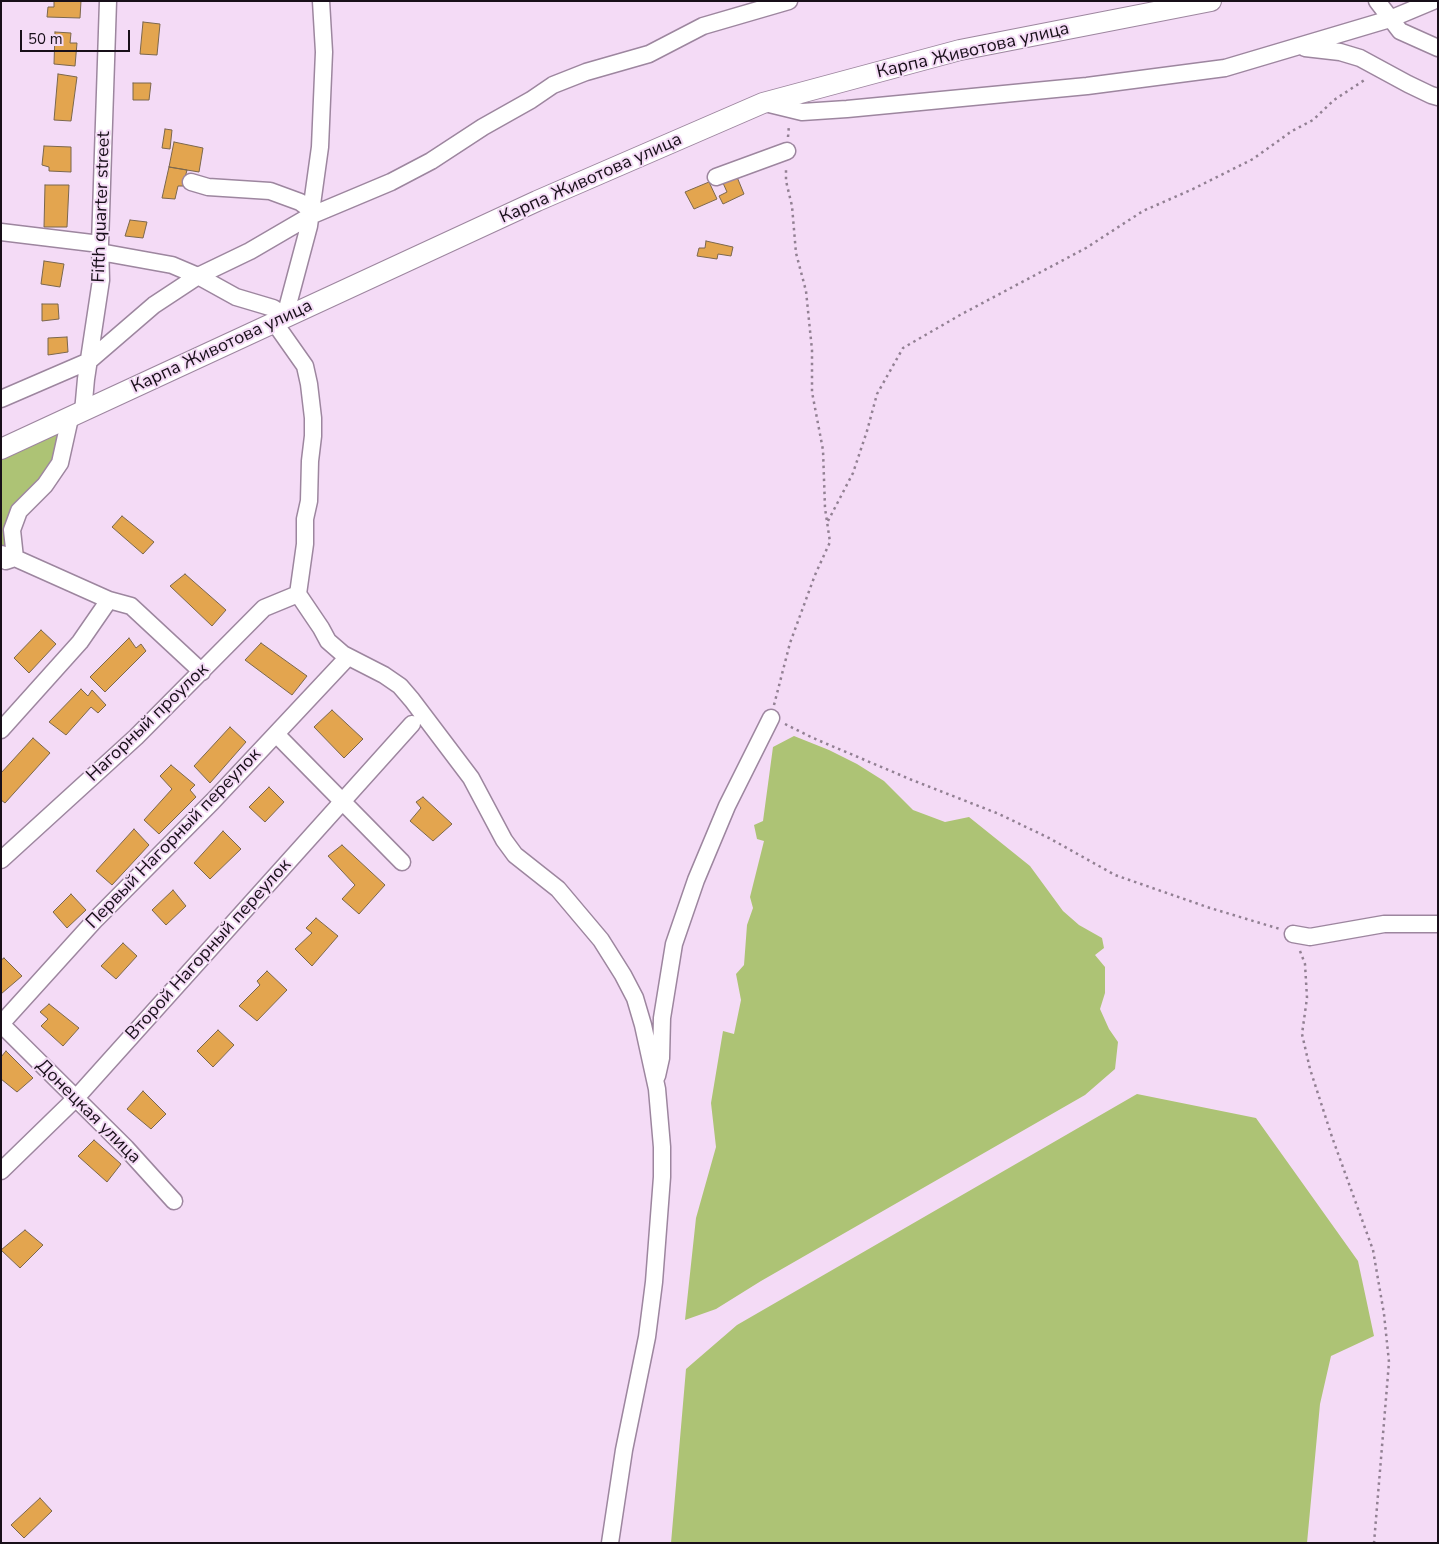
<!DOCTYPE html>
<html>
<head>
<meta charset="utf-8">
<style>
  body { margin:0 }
  #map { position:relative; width:1439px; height:1544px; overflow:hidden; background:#f4dbf6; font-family:"Nunito Sans",sans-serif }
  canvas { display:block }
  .frame { position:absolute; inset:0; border:2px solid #180f19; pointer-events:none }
  .scale { position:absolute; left:20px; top:30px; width:110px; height:22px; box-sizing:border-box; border:2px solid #180f19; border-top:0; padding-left:6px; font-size:15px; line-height:18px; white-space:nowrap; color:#180f19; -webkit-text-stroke:4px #f4dbf6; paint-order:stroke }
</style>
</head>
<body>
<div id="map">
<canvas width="1439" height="1544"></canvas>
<div class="frame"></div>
<div class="scale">50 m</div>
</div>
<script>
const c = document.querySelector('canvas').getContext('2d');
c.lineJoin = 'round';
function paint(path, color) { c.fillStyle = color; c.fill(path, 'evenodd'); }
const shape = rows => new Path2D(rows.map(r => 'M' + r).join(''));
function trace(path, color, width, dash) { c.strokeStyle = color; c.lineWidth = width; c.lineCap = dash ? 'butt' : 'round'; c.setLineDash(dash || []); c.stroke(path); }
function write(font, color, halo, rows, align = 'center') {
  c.font = font + ' "Nunito Sans",sans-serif'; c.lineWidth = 4; c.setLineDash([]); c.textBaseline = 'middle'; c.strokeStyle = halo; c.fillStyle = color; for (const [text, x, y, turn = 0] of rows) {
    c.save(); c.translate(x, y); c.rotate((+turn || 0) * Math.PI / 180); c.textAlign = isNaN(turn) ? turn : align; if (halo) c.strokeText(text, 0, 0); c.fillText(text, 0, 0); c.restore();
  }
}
const green = shape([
  [62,432,59,449,6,548,1,548,1,460],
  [794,736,829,750,857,764,884,781,913,810,945,822,969,817,1030,866,1063,911,1079,925,1102,938,1104,948,1095,955,1105,967,1105,993,1100,1009,1109,1029,1118,1042,1115,1069,1085,1095,761,1281,716,1309,685,1320,696,1218,716,1147,711,1103,723,1031,734,1034,741,1000,736,974,744,965,747,925,753,908,750,897,764,841,757,839,754,825,763,821,773,747],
  [1137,1094,1256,1118,1358,1261,1374,1336,1331,1356,1320,1404,1307,1543,671,1543,686,1369,737,1325]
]);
const building = shape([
  [54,1,81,1,80,18,47,17,48,7,54,7,54,1],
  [143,22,160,24,157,55,140,54,143,22],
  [55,32,71,33,70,43,77,43,75,66,54,64,55,32],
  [58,74,77,77,71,121,54,120,58,74],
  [133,83,151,83,149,100,133,100,133,83],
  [165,129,172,130,170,149,162,148,165,129],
  [174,142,203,148,199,172,169,167,174,142],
  [44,146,71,147,71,172,49,171,49,167,42,165,44,146],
  [169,167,187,170,183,186,178,186,175,199,162,198,169,167],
  [737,177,744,194,723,204,719,196,727,192,723,183,737,177],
  [709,182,717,199,694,209,685,192,709,182],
  [45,185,69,185,67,227,44,227,45,185],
  [130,220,147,222,143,238,125,236,130,220],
  [706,241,733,247,731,256,718,254,717,259,697,256,699,248,705,248,706,241],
  [44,261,64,264,60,287,41,284,44,261],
  [42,304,58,304,59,319,42,321,42,304],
  [67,337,68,352,48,355,48,338,67,337],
  [122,516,154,542,143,554,112,527,122,516],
  [185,574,226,610,212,626,170,586,185,574],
  [41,630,56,644,29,673,14,658,41,630],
  [129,638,136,648,141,644,146,651,105,692,90,677,129,638],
  [261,643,307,676,292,695,245,660,261,643],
  [81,689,88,696,92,690,106,705,98,713,91,707,66,735,49,722,81,689],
  [332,710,363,739,344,758,314,727,332,710],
  [230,727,246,742,210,783,194,766,230,727],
  [33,738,50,753,5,803,1,800,1,773,33,738],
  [171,765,195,785,190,790,196,797,159,834,144,820,172,789,160,776,171,765],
  [269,787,284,802,265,822,249,807,269,787],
  [423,797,452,824,433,841,410,821,421,808,416,802,423,797],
  [134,829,149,845,112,885,96,871,134,829],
  [223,831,241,849,210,879,194,863,223,831],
  [342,845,385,885,359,914,342,899,355,885,328,856,342,845],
  [173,890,186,906,166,925,152,910,173,890],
  [71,894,86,910,67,928,53,912,71,894],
  [316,918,338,936,312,966,295,949,312,933,306,928,316,918],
  [123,943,137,956,116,979,101,966,123,943],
  [4,958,22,976,1,994,1,960,4,958],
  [267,971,287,990,257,1021,239,1006,260,985,257,981,267,971],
  [49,1004,79,1028,63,1046,41,1026,48,1019,40,1012,49,1004],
  [218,1030,234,1045,213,1067,197,1051,218,1030],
  [6,1051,33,1078,17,1092,1,1079,1,1057,6,1051],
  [143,1091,166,1114,151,1129,127,1109,143,1091],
  [94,1140,121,1164,107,1182,78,1156,94,1140],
  [25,1230,43,1245,20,1268,1,1250,25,1230],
  [40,1498,52,1511,24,1538,11,1525,40,1498]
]);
const path = shape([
  [788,137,789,125],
  [828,521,853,473,867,431,877,394,903,348,960,315,1086,248,1143,211,1193,189,1253,159,1292,131,1313,120,1334,100,1366,79],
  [774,705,790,643,815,575,830,542,825,508,823,450,812,392,812,350,806,291,796,253,792,206,786,181,786,167],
  [785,724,813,738,912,780,999,814,1049,838,1115,875,1210,908,1280,929],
  [1300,951,1305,964,1307,998,1302,1034,1310,1069,1332,1137,1373,1250,1384,1314,1389,1362,1374,1543]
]);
const minor = shape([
  [1377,1,1400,31,1438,48],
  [1305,48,1340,52,1360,58,1408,84,1431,95,1438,97],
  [765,103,802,112,847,109,1087,86,1225,68,1390,19,1433,1],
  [716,177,787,151],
  [191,182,208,187,270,191,300,202,311,210],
  [1,232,100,244],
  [100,252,172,265,198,276,236,297,273,308,285,316,309,226,320,147,324,52,321,1],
  [274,322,305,366,309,384,313,418,313,436,310,461,309,501,305,519,305,544,298,594,321,628,328,641,343,654,384,675,400,686,412,700,471,778,504,840,515,855,558,889,601,940,623,975,635,998,643,1025,657,1089,662,1147,662,1177,654,1282,647,1337,624,1450,610,1543],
  [1,399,89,361,154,305,198,276,250,251,310,216,391,182,431,161,483,127,531,100,553,85,586,72,649,54,703,26,789,1],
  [83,412,86,379,101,280,100,244,108,1],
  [1,554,15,558,109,600,131,606,202,672],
  [6,561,15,558,12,530,19,511,45,485,60,463,70,418],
  [1,730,80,642,109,600],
  [276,734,402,862],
  [1,860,136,737,264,608,298,594],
  [1293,934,1310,937,1384,924,1438,924],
  [1,1024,96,919,213,801,348,657],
  [1,1024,126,1148,174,1201],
  [657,1076,661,1058,662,1018,674,944,696,880,727,806,771,718],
  [1,1171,76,1098,412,724]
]);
const major = shape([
  [1,449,537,201,763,103,960,50,1211,1]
]);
const streetNames = [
  ["Карпа Животова улица",973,51,-13],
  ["Карпа Животова улица",591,179,-24],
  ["Fifth quarter street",102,207,-88],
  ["Карпа Животова улица",222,347,-25],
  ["Нагорный проулок",148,723,-44],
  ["Первый Нагорный переулок",174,839,-46],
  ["Второй Нагорный переулок",209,950,-48],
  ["Донецкая улица",88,1112,45]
];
paint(green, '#adc375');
paint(building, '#e3a54f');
trace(building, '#7b674d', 1);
trace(minor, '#9d869f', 19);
trace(major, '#9d869f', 22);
trace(path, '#928093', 2.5, [2.5, 4]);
trace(minor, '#fff', 16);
trace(major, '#fff', 20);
write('18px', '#180f19', '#f4dbf6', streetNames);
</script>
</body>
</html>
